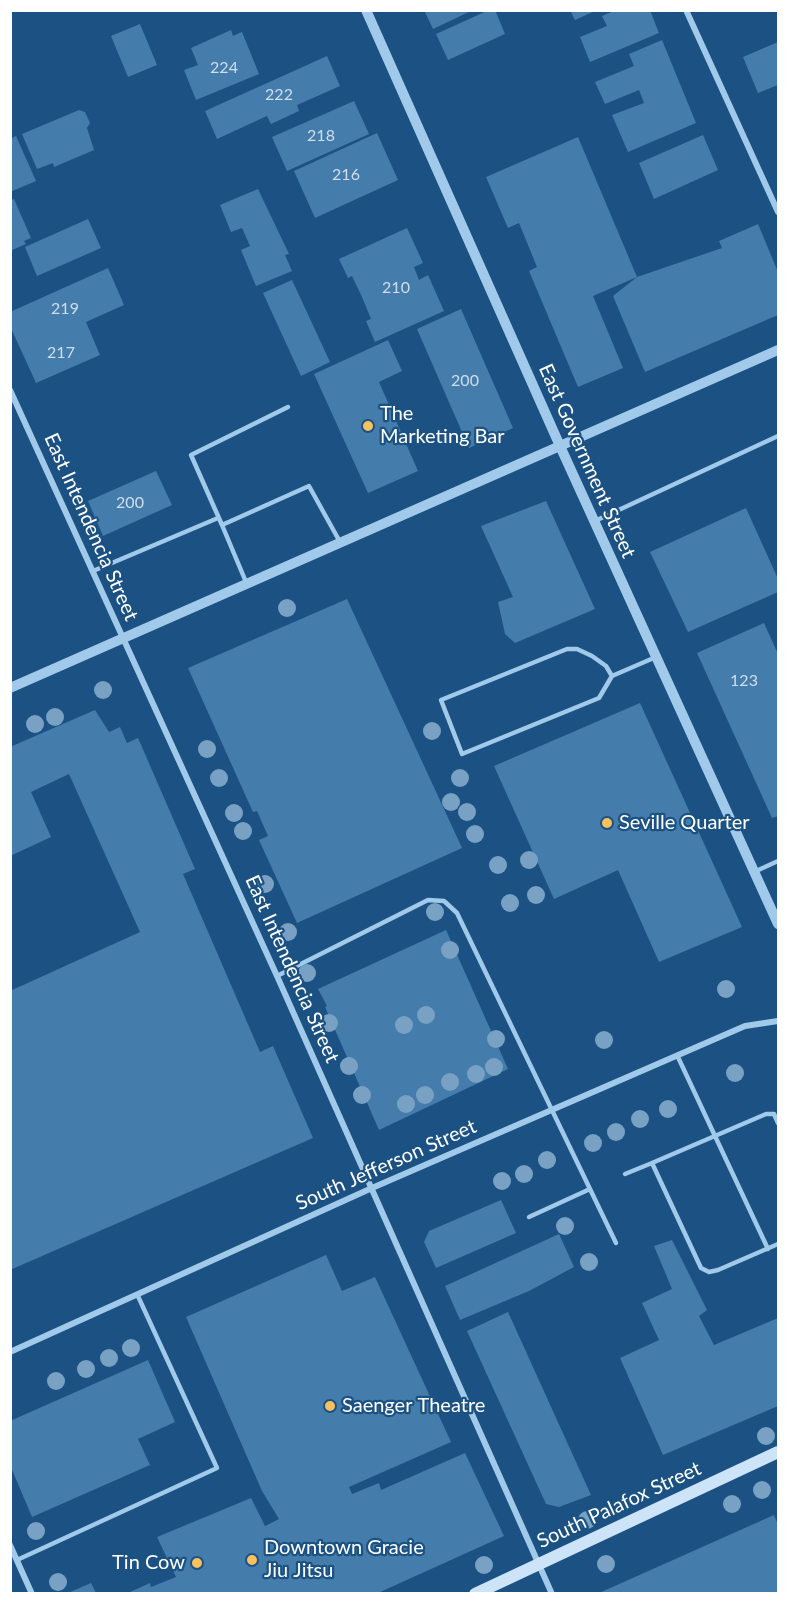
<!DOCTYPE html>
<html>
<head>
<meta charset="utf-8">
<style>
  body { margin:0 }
  #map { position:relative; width:789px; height:1604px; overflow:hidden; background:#1b5283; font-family:Lato,sans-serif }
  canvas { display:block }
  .frame { position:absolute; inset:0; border:12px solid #fff; pointer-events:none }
</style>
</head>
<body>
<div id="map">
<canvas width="789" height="1604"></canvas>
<div class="frame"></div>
</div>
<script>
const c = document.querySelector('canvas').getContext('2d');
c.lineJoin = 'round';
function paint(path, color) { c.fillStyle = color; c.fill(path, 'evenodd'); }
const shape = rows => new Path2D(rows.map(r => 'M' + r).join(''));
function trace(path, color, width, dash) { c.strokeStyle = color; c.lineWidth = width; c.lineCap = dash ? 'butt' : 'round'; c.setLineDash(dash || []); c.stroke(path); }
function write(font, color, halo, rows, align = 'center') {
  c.font = font + ' Lato,sans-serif'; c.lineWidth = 4.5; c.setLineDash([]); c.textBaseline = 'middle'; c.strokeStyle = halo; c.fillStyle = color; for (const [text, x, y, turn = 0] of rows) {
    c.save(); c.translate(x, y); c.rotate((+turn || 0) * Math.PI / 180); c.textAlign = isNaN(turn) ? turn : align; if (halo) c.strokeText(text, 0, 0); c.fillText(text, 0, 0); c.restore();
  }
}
const building = shape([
  [424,10,473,10,433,29],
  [489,10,495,10,505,34,448,60,436,34],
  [570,10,597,10,575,20],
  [616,10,650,10,659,33,590,62,580,37,607,26,602,16],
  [140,24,157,65,128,77,111,36],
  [231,30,233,36,242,32,259,74,196,100,184,70,198,65,191,48],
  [662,40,696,123,628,152,612,115,644,103,639,90,605,104,595,82,634,66,629,54],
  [778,42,778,85,758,93,743,57],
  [327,56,340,86,297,105,299,111,271,124,267,116,217,139,205,111],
  [354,101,369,134,287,171,272,137],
  [79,110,85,112,90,123,87,128,94,150,54,167,53,163,37,169,22,134],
  [377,133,398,180,315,218,294,171],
  [703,135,718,170,654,199,639,163],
  [16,136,36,181,10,192,10,139],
  [578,137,637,277,593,296,623,368,578,387,529,271,537,267,519,223,508,228,486,177],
  [258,189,289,254,285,255,292,271,256,286,241,250,250,246,242,228,231,232,220,205],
  [14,199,31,238,24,241,26,244,10,251,10,201],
  [88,219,101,248,37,276,25,247],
  [758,224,778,272,778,315,645,372,613,296,637,277,722,248,719,241],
  [407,228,423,263,414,267,419,280,428,275,444,311,375,342,366,321,371,319,362,297,352,276,348,278,339,259],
  [108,268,124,305,86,322,100,355,36,383,10,326,10,312],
  [292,280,330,362,301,376,263,293],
  [461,309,513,428,469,448,417,329],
  [388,340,402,371,379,382,418,471,368,493,314,374],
  [156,471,172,505,103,536,88,501],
  [546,501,595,609,515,643,505,634,498,602,513,597,481,526],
  [746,508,778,579,778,592,688,632,650,552],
  [347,599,462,848,297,923,259,840,268,836,257,811,253,812,188,668],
  [764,623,778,654,778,816,772,818,697,653],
  [640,703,742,927,659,962,618,870,554,899,494,766],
  [95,710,109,732,120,727,127,743,138,738,195,869,183,874,260,1052,273,1046,313,1138,10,1270,10,991,140,932,69,774,31,792,51,837,10,856,10,747],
  [446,930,508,1069,379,1130,325,1007,327,1006,318,989],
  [501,1200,516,1233,436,1268,424,1242,429,1231],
  [559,1234,574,1267,529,1291,460,1320,445,1286],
  [672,1240,707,1310,699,1316,714,1345,778,1318,778,1406,663,1455,620,1358,659,1340,642,1303,672,1289,654,1246],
  [326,1255,342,1291,375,1277,451,1442,349,1487,352,1494,379,1483,381,1490,465,1453,504,1536,378,1593,128,1593,150,1583,151,1587,176,1577,157,1537,251,1498,265,1526,279,1519,262,1491,186,1317],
  [508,1312,591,1495,559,1507,546,1504,467,1331],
  [148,1360,175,1422,138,1439,150,1465,32,1517,10,1465,10,1421],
  [774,1515,778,1525,778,1593,599,1593],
  [91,1583,96,1593,68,1593]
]);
const service = shape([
  [595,521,778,436],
  [222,525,191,455,288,407],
  [93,571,218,518],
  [246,582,222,525,309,486,340,542],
  [612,676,606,666,592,656,577,649,567,649,441,700,462,754,599,698,612,676,656,657],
  [754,872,778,861],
  [277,976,428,900,444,901,457,913,616,1243],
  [677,1055,768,1249],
  [652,1163,766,1114,774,1114,778,1123],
  [625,1174,652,1163,701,1268,709,1272,718,1270,778,1244],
  [529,1217,590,1189],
  [17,1560,217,1468,137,1294]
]);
const minor = shape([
  [686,10,778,212],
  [10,390,277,976,552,1594],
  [10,1352,372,1188,745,1026,778,1021],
  [10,1545,32,1594]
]);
const tertiary = shape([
  [366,10,560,446,778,924],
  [10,688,778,350]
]);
const secondary = shape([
  [475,1594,778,1452]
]);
const trees = [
  [287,608],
  [103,690],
  [55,717],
  [35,724],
  [432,731],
  [207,749],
  [219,778],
  [460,778],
  [451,802],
  [467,812],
  [234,813],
  [243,831],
  [475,834],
  [529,860],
  [498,865],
  [265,884],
  [536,895],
  [510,903],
  [435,912],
  [288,932],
  [450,950],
  [307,973],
  [726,989],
  [426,1015],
  [329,1023],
  [404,1025],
  [496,1039],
  [604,1040],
  [349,1066],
  [494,1067],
  [735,1073],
  [476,1074],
  [450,1082],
  [362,1095],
  [425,1095],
  [406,1104],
  [668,1109],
  [640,1119],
  [616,1132],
  [593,1143],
  [547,1160],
  [524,1174],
  [502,1181],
  [565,1226],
  [589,1262],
  [131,1348],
  [109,1358],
  [86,1369],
  [56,1381],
  [766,1436],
  [762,1490],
  [732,1504],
  [587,1520],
  [36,1531],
  [606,1564],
  [484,1565],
  [58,1582]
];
const markers = [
  [368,426,6,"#fbc05e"],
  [607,823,6,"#fbc05e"],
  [330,1406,6,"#fbc05e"],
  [252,1560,6,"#fbc05e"],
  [197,1563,6,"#fbc05e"]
];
const numberNames = [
  ["224",224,68],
  ["222",279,95],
  ["218",321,136],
  ["216",346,175],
  ["210",396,288],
  ["219",65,309],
  ["217",61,353],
  ["200",465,381],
  ["200",130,503],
  ["123",744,681]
];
const poiNames = [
  ["The",380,414],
  ["Marketing Bar",380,437],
  ["Seville Quarter",619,823],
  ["Saenger Theatre",342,1406],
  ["Downtown Gracie",264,1548],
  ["Jiu Jitsu",264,1571],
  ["Tin Cow",185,1563,"right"]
];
const streetNames = [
  ["East Government Street",587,461,66],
  ["East Intendencia Street",91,527,66],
  ["East Intendencia Street",292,969,66],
  ["South Jefferson Street",386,1165,-24],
  ["South Palafox Street",619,1505,-25]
];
paint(building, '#447cac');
trace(service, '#a1c9ea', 4.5);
trace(minor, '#a1c9ea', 6);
trace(tertiary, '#a1c9ea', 10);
trace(secondary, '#cde3f8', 12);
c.fillStyle = '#79a1c3';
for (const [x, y] of trees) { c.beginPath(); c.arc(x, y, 9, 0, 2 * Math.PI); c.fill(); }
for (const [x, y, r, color] of markers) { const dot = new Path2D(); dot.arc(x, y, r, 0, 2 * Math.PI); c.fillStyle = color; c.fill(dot); trace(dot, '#1b5283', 2); }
write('16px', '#d0deea', null, numberNames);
write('20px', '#fff', '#1b5283', poiNames, 'left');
write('20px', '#fff', '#1b5283', streetNames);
</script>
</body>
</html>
